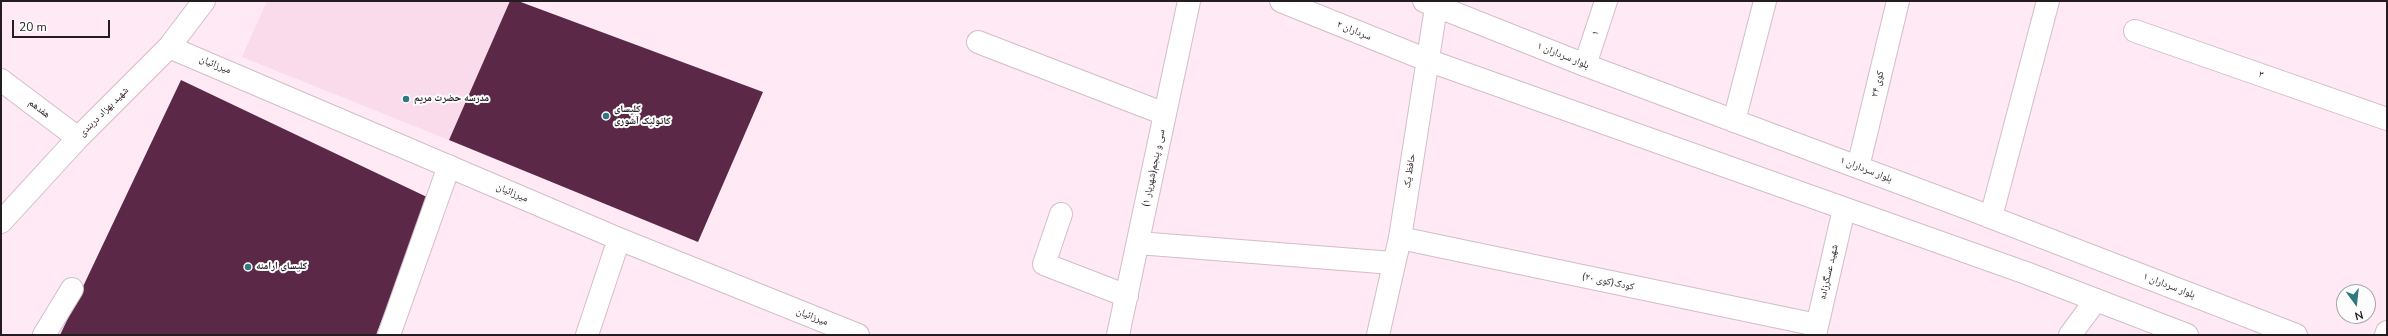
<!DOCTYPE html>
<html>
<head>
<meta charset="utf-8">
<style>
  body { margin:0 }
  #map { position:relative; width:2388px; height:336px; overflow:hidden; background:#ffe9f4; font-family:"Nunito Sans",sans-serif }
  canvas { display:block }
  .frame { position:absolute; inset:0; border:2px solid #231c20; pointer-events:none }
  .north { position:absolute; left:2336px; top:284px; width:40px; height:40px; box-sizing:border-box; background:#fdfdfd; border:1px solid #a6a3a5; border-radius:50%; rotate:165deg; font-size:11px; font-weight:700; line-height:16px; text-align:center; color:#231c20 }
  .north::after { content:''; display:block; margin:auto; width:14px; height:18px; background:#2f787f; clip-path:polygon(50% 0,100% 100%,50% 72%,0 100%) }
  .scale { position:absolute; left:12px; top:20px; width:98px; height:18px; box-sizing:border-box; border:2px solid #231c20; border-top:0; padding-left:5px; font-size:12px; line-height:14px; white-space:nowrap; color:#231c20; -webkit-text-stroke:3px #fdfdfd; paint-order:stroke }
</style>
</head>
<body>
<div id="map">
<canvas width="2388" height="336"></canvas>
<div class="frame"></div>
<div class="north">N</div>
<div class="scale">20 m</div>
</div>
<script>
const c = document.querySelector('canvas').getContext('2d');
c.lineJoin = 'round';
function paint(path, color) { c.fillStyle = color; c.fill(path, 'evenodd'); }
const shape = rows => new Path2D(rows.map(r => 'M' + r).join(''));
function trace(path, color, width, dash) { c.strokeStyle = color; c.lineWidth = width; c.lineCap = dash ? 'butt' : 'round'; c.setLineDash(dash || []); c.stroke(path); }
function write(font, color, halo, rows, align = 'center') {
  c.font = font + ' "Nunito Sans","Noto Naskh Arabic",sans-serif'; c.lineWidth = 4; c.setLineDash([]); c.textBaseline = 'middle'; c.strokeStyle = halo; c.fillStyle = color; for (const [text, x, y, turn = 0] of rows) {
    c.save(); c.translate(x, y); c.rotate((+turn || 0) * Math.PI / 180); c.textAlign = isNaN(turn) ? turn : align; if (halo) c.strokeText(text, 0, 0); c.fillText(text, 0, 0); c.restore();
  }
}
const built = shape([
  [267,1,510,1,449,140,242,57]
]);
const building = shape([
  [510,1,518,1,763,92,698,242,449,140],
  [181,80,429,198,376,335,60,335]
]);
const street = shape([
  [2135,31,2387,119],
  [978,42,1165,114],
  [169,47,619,239,858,335],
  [1585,65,1606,1],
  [1,80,78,138],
  [1734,121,1765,1],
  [1858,167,1898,1],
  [1061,214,1044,264,1127,296],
  [1991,217,2048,1],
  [1,222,78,138,169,47,204,1],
  [1400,238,1817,325],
  [1138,243,1393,263],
  [44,335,72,289],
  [389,335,449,166],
  [587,335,619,239],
  [1118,335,1189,1],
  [1815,335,1844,209],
  [2070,335,2096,300],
  [2386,335,2387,332]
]);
const secondary = shape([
  [1281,1,1427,60,2026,273,2187,335],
  [1424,1,1585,65,1967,208,2296,335],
  [1378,335,1400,238,1437,1]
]);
const markers = [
  [406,99,4,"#2f787f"],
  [606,116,4,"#2f787f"],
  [248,267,4,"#2f787f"]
];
const streetNames = [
  ["سرداران ۲",1354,31,22],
  ["۱",1596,33,-72],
  ["بلوار سرداران ۱",1563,56,22],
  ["میرزائیان",215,65,22],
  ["۳",2261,75,19],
  ["کوی ۲۴",1878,84,-77],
  ["هفدهم",39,109,37],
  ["شهید بهزاد دربندی",104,112,-45],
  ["سی و پنجم(شهریار ۱)",1154,168,-78],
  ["بلوار سرداران ۱",1866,170,21],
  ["حافظ یک",1410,171,-81],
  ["میرزائیان",512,193,23],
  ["شهید عسگرزاده",1829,272,-77],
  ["کودک(کوی ۲۰)",1608,282,12],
  ["بلوار سرداران ۱",2169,286,21],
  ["میرزائیان",812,317,21]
];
const poiNames = [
  ["مدرسه حضرت مریم",414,99],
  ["کلیسای",614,110],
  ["کاتولیک آشوری",614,122],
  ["کلیسای ارامنه",256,267]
];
paint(built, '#f9dbeb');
paint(building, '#5b2947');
trace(street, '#d2bdc8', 24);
trace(secondary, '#d2bdc8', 24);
trace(street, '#fff', 22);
trace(secondary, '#fff', 22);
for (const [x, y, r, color] of markers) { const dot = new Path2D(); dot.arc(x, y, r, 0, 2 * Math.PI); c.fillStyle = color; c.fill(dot); trace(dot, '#fdfdfd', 1.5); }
write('10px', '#231c20', '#fdfdfd', streetNames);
write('bold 10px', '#231c20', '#fdfdfd', poiNames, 'left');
</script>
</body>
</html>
